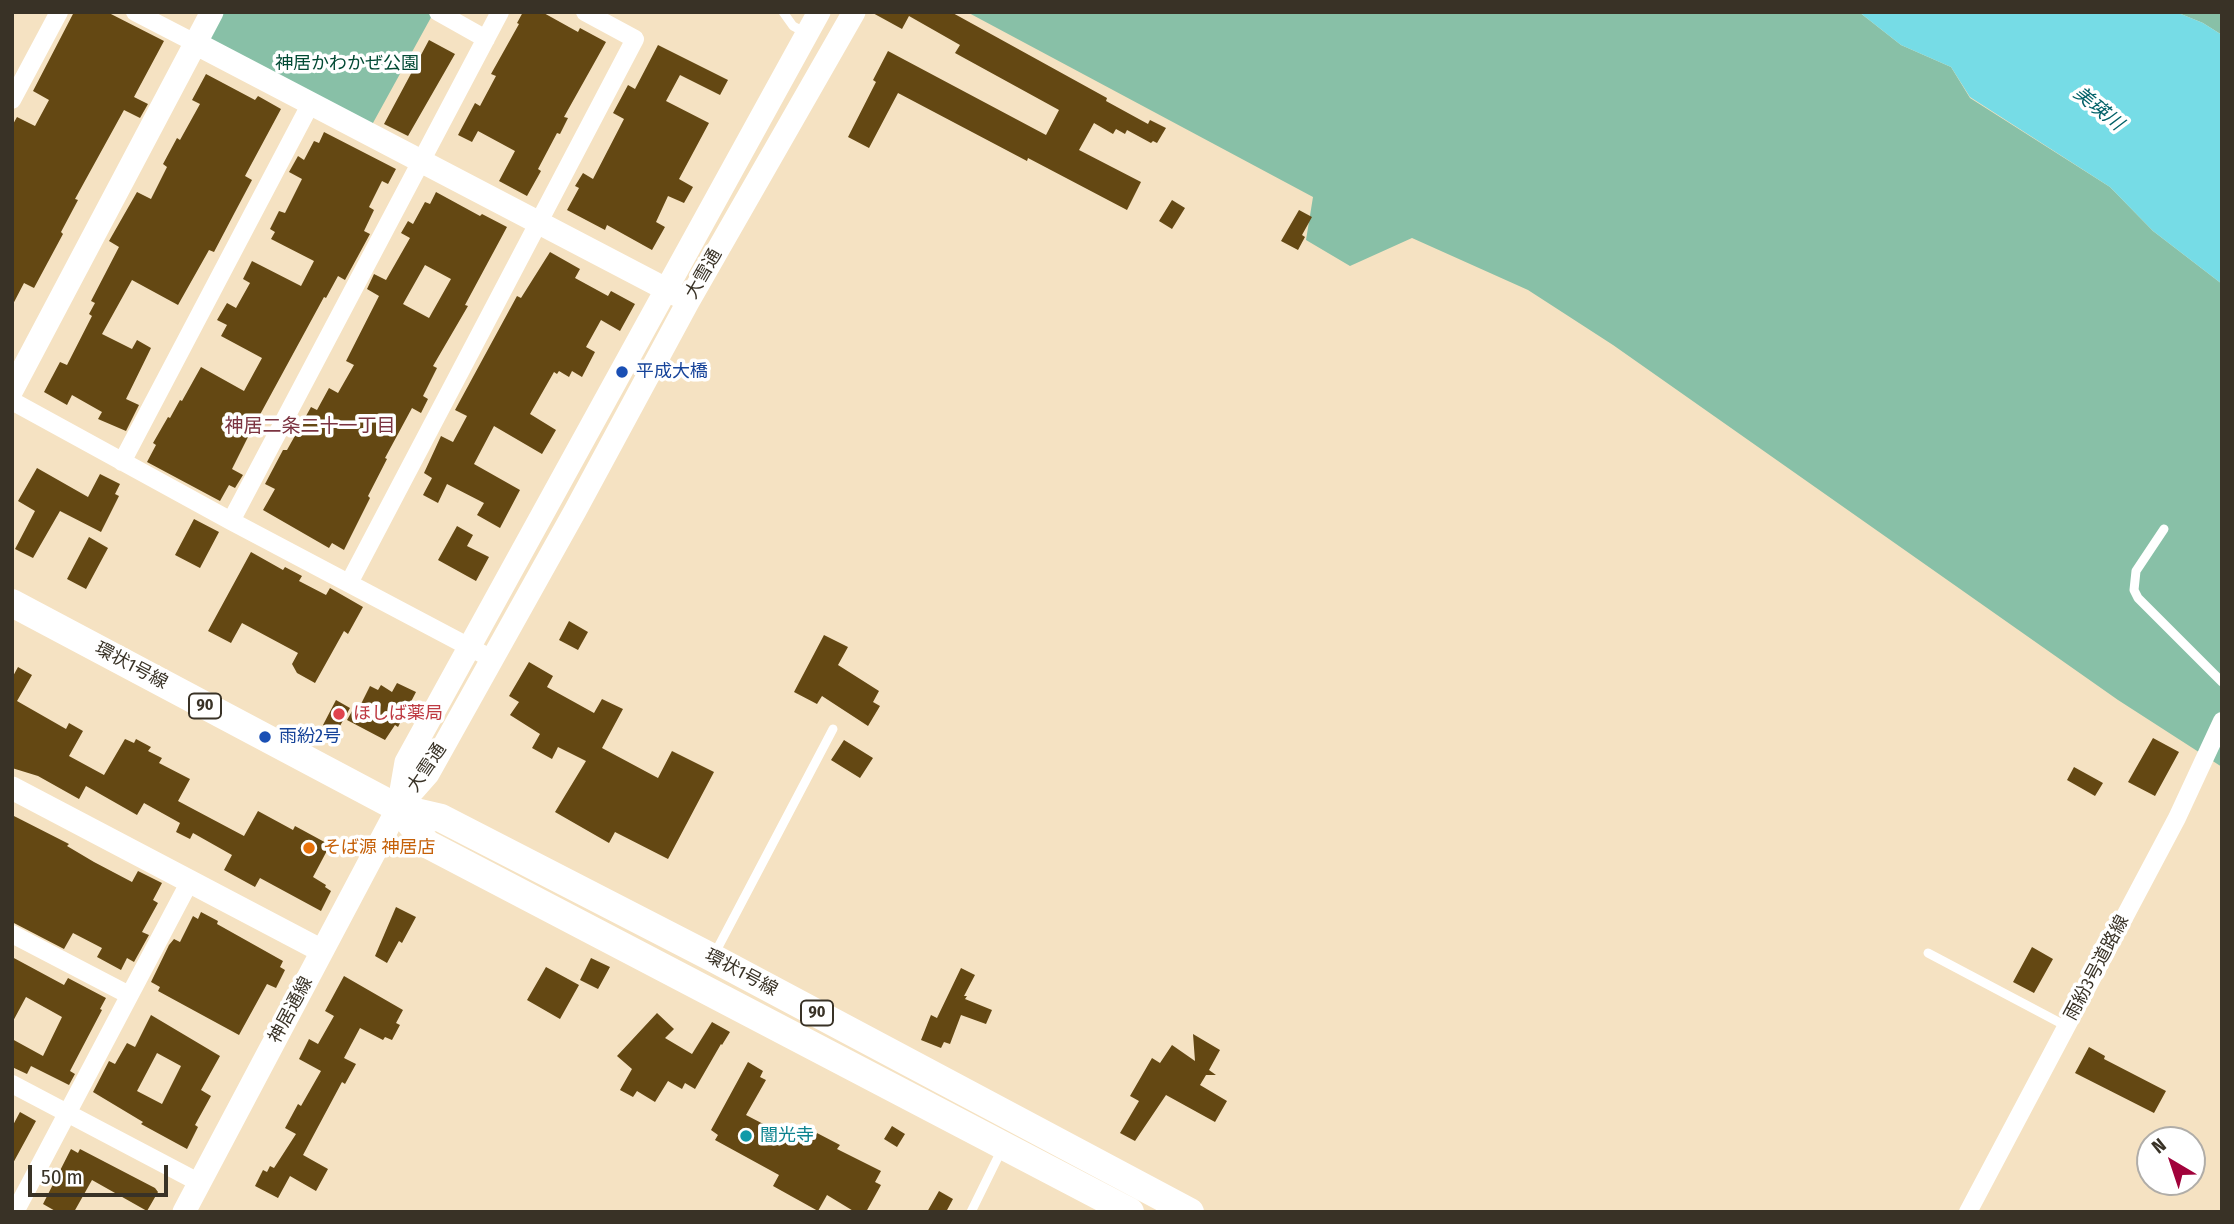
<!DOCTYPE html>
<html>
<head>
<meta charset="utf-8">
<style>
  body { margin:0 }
  #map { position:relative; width:2234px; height:1224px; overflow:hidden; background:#f5e2c2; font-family:"Fira Sans Condensed",sans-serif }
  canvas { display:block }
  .frame { position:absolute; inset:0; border:14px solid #393226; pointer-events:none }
  .north { position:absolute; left:2136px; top:1126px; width:70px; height:70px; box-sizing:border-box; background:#fff; border:2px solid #b0ada8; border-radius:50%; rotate:321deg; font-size:19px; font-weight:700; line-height:28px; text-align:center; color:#393226 }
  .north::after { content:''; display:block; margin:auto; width:24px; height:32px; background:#a1023b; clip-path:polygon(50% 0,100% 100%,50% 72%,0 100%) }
  .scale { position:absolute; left:28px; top:1165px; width:140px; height:32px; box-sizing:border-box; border:4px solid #393226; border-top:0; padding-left:9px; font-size:21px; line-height:24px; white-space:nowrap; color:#393226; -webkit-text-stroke:5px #fff; paint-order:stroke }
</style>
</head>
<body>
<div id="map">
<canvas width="2234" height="1224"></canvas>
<div class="frame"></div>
<div class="north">N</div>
<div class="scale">50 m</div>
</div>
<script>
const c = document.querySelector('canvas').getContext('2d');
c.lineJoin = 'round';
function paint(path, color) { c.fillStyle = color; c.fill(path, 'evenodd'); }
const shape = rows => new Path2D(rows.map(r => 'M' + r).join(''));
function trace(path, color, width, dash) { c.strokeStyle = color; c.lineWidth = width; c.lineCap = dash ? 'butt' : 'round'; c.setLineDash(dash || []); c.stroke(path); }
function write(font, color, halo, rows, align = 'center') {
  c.font = font + ' "Fira Sans Condensed","Noto Sans JP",sans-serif'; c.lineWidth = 7; c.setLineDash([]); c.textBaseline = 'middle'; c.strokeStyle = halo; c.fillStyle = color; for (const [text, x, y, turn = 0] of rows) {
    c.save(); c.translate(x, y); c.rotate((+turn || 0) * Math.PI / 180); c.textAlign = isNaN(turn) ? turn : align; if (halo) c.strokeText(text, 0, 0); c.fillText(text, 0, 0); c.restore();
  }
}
const green = shape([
  [212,12,434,12,368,132,195,43],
  [967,12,1859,12,1901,45,1951,67,1970,98,2110,187,2153,231,2222,284,2222,767,2118,700,1613,345,1528,290,1412,238,1350,266,1306,240,1313,197],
  [2176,12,2222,12,2222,35,2203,23]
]);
const water = shape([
  [1859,12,2176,12,2203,23,2222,35,2222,284,2153,231,2110,187,1970,97,1951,67,1901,45]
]);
const building = shape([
  [74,12,107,12,164,41,134,97,148,104,140,118,124,110,75,199,78,200,61,232,63,234,34,288,24,283,12,306,12,126,17,117,35,126,49,100,33,91],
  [523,12,542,12,578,32,580,28,606,42,564,117,568,118,560,134,557,133,538,169,541,171,527,196,499,181,515,151,478,131,472,142,458,135,475,103,480,106,496,76,491,74,519,24,517,23],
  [871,12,951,12,1107,98,1106,101,1148,124,1150,120,1166,128,1157,143,1153,141,1151,143,1127,130,1125,134,1116,129,1113,134,1094,123,1079,150,1141,182,1127,210,1028,158,1027,161,898,93,869,148,848,137,876,82,873,80,888,51,1046,135,1059,110,955,53,960,45,909,16,902,29],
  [429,40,455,54,408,136,384,124],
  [658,45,728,80,720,95,680,75,666,101,709,123,679,179,693,187,684,203,668,196,656,222,665,227,652,250,607,225,605,230,567,210,579,188,575,186,583,173,593,179,624,119,613,113,628,85,635,89],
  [206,74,255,100,258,96,281,109,245,176,252,180,235,212,214,252,209,250,178,305,132,280,102,334,132,349,137,340,151,348,126,399,139,405,126,431,98,419,102,412,72,395,67,405,44,392,60,362,67,365,92,316,89,314,95,303,91,301,119,247,109,241,137,192,151,199,167,167,163,164,177,138,180,140,200,104,192,100],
  [324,132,396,169,388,184,382,181,369,207,374,210,364,231,370,234,345,280,338,276,326,298,324,297,250,433,232,469,243,475,235,488,229,485,220,501,147,462,156,445,153,443,168,417,170,418,180,400,182,401,201,367,244,391,262,358,221,336,227,325,217,320,227,303,236,308,250,283,243,279,252,261,301,286,314,261,271,239,275,232,270,229,279,211,285,213,302,179,289,172,298,156,304,160,314,141,319,143],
  [436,192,480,216,482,214,507,227,465,305,468,306,433,366,437,368,423,396,428,399,421,413,412,408,385,458,387,459,368,496,370,498,344,550,332,543,329,548,263,510,275,489,265,484,283,450,287,450,311,407,317,410,329,388,338,393,354,365,346,361,379,296,367,289,374,274,386,280,410,238,401,233,408,221,413,224,425,202,430,204],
  [425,265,451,279,429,318,403,304],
  [1172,200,1185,208,1172,229,1159,221],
  [1299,210,1312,217,1302,235,1305,237,1298,250,1281,241],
  [550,252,580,269,575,278,608,296,611,291,635,304,620,331,601,320,586,347,595,352,582,377,572,371,569,377,559,371,557,374,554,372,530,414,556,430,542,454,494,426,474,464,520,490,500,528,477,515,484,503,447,484,438,503,423,495,432,478,424,473,441,436,453,442,467,416,455,410,517,296,521,298],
  [37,468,88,497,100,474,120,484,115,494,119,496,101,532,60,511,33,558,15,549,35,511,18,501],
  [194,519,219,532,200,568,175,555],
  [457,526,473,535,467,546,489,557,476,581,438,560],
  [89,537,108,548,86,589,67,579],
  [251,552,283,570,285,567,302,576,299,581,326,595,330,588,363,607,348,634,344,631,315,683,297,673,292,664,298,653,242,623,231,643,208,631],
  [569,621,588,632,578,650,559,640],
  [824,635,848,647,838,665,879,691,873,702,880,706,868,726,822,696,817,704,794,692],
  [529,662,553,676,547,687,594,713,602,699,623,709,602,748,658,778,672,751,714,772,668,859,615,832,609,843,555,812,586,761,558,747,552,759,532,748,540,734,510,715,519,702,509,696],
  [18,667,32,675,17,701,66,729,69,723,83,731,69,756,104,775,125,739,134,743,136,739,151,747,148,751,162,758,159,763,190,779,178,801,244,836,258,811,293,830,295,826,330,845,313,877,326,885,325,887,331,891,321,911,260,878,255,887,224,870,232,855,193,833,190,839,176,832,180,823,144,803,137,815,86,786,79,799,38,776,12,768,12,678],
  [397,683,416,692,398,727,395,725,385,740,347,720,356,704,360,706,370,686,378,690,381,685,392,692],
  [336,700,350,708,336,733,323,725],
  [2153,738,2179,752,2155,796,2128,782],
  [844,740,873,758,860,778,831,760],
  [2074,767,2103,783,2095,796,2067,780],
  [12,815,69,844,67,846,94,862,132,882,138,871,162,883,153,900,158,903,142,932,149,935,134,962,127,958,121,970,97,957,102,948,73,933,64,949,12,922],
  [396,907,416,917,402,943,399,941,387,963,375,956],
  [201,912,218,921,217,924,283,961,280,967,285,970,276,988,267,984,239,1035,158,991,160,987,151,982,169,945,174,939,180,942,193,916,198,919],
  [2032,947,2053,959,2034,993,2013,982],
  [12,957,64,985,68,978,106,998,100,1009,102,1010,70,1071,75,1074,69,1085,31,1066,27,1074,12,1067,12,1039,43,1056,62,1017,26,997,12,1023],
  [591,958,610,967,598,989,580,980],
  [546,967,579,985,560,1019,527,1000],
  [961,968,975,975,964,996,967,996,965,999,992,1010,986,1024,961,1015,950,1044,944,1042,941,1048,921,1040,931,1015,937,1018],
  [344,976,403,1010,396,1023,400,1025,392,1040,385,1037,383,1040,360,1028,344,1058,356,1064,345,1084,342,1082,303,1155,328,1169,316,1191,290,1176,278,1198,255,1186,263,1170,267,1172,270,1166,274,1168,296,1134,285,1128,298,1104,301,1106,321,1071,299,1059,309,1039,318,1044,334,1016,325,1011],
  [657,1013,674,1029,665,1038,692,1054,712,1022,730,1032,722,1045,721,1044,695,1089,685,1083,682,1089,668,1081,655,1102,637,1091,633,1097,620,1090,632,1069,617,1056],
  [151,1015,220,1056,201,1090,211,1096,195,1125,198,1127,187,1149,141,1124,143,1122,93,1092,109,1061,115,1064,127,1043,135,1047],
  [157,1053,181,1066,162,1104,137,1091],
  [1193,1034,1220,1050,1209,1070,1216,1075,1206,1075,1200,1085,1227,1101,1215,1122,1166,1095,1135,1141,1120,1133,1139,1101,1130,1096,1152,1058,1160,1063,1172,1045,1195,1061],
  [2089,1047,2105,1056,2104,1059,2166,1091,2154,1113,2075,1073],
  [748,1062,763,1071,760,1077,766,1080,746,1115,798,1142,803,1131,815,1137,817,1133,840,1145,837,1149,881,1171,875,1182,881,1185,866,1212,855,1212,827,1195,818,1211,773,1186,779,1175,715,1140,718,1135,711,1130],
  [20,1112,36,1121,12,1165,12,1127],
  [892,1126,905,1134,897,1147,884,1139],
  [71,1149,78,1153,80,1149,155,1188,158,1192,147,1211,92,1180,74,1212,57,1212,43,1204],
  [939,1191,953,1199,946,1212,927,1212]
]);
const service = shape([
  [783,12,793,26,806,33],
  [2164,529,2136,571,2134,590,2138,598,2222,682],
  [715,953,833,729],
  [1928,953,2066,1026],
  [971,1212,1003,1147]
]);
const minor = shape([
  [135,12,195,43],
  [438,12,486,39],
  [12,100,59,12],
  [12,401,231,521,492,659],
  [122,462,311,103],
  [231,521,500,12],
  [349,583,635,39,585,12],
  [12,934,129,995],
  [12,1084,200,1183],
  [15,1212,190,881],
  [1968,1212,2177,818,2222,721]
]);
const tertiary = shape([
  [195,43,679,296],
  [12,390,212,12],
  [12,788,322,951],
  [398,808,406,762,819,12],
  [184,1212,398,808,428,774,575,511,688,302,854,12]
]);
const primary = shape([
  [12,603,398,808,441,818,713,958,1190,1212],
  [398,808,427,844,1130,1212]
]);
const markers = [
  [622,372,7,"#1a4fb4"],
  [339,714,7,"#e0444e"],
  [265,737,7,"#1a4fb4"],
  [309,848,7,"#e8710a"],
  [746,1136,7,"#0f9aa8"]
];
const shields = [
  [205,706,32],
  [817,1013,32]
];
const shieldNames = [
  ["90",205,706],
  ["90",817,1013]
];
const parkNames = [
  ["神居かわかぜ公園",347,64]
];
const streetNames = [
  ["大雪通",704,274,-60],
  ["環状1号線",131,666,28],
  ["大雪通",427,768,-56],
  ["雨紛3号道路線",2097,968,-62],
  ["環状1号線",741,973,28],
  ["神居通線",291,1010,-62]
];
const transitNames = [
  ["平成大橋",636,372],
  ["雨紛2号",279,737]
];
const healthNames = [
  ["ほしば薬局",353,714]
];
const foodNames = [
  ["そば源 神居店",323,848]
];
const cultureNames = [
  ["闇光寺",760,1136]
];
const waterNames = [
  ["美瑛川",2098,109,39]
];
const neighbourhoodNames = [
  ["神居二条二十一丁目",310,427]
];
paint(green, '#88c0a7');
paint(water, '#76dce6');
paint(building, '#644813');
trace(service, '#fff', 9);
trace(minor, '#fff', 18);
trace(tertiary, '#fff', 23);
trace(primary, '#fff', 28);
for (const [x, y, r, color] of markers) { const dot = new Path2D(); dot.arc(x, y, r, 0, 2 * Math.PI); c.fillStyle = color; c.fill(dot); trace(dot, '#fff', 2.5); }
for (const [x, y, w] of shields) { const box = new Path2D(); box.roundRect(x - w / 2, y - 12.5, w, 25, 5); c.fillStyle = '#fff'; c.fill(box); trace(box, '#393226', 2); }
write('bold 16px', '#393226', null, shieldNames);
write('18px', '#024a34', '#fff', parkNames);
write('18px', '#393226', '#fff', streetNames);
write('18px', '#164399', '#fff', transitNames, 'left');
write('18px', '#be3a42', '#fff', healthNames, 'left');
write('18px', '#c56008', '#fff', foodNames, 'left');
write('18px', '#0d838f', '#fff', cultureNames, 'left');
write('italic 19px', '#026168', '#fff', waterNames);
write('19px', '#7b3340', '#fff', neighbourhoodNames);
</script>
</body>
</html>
